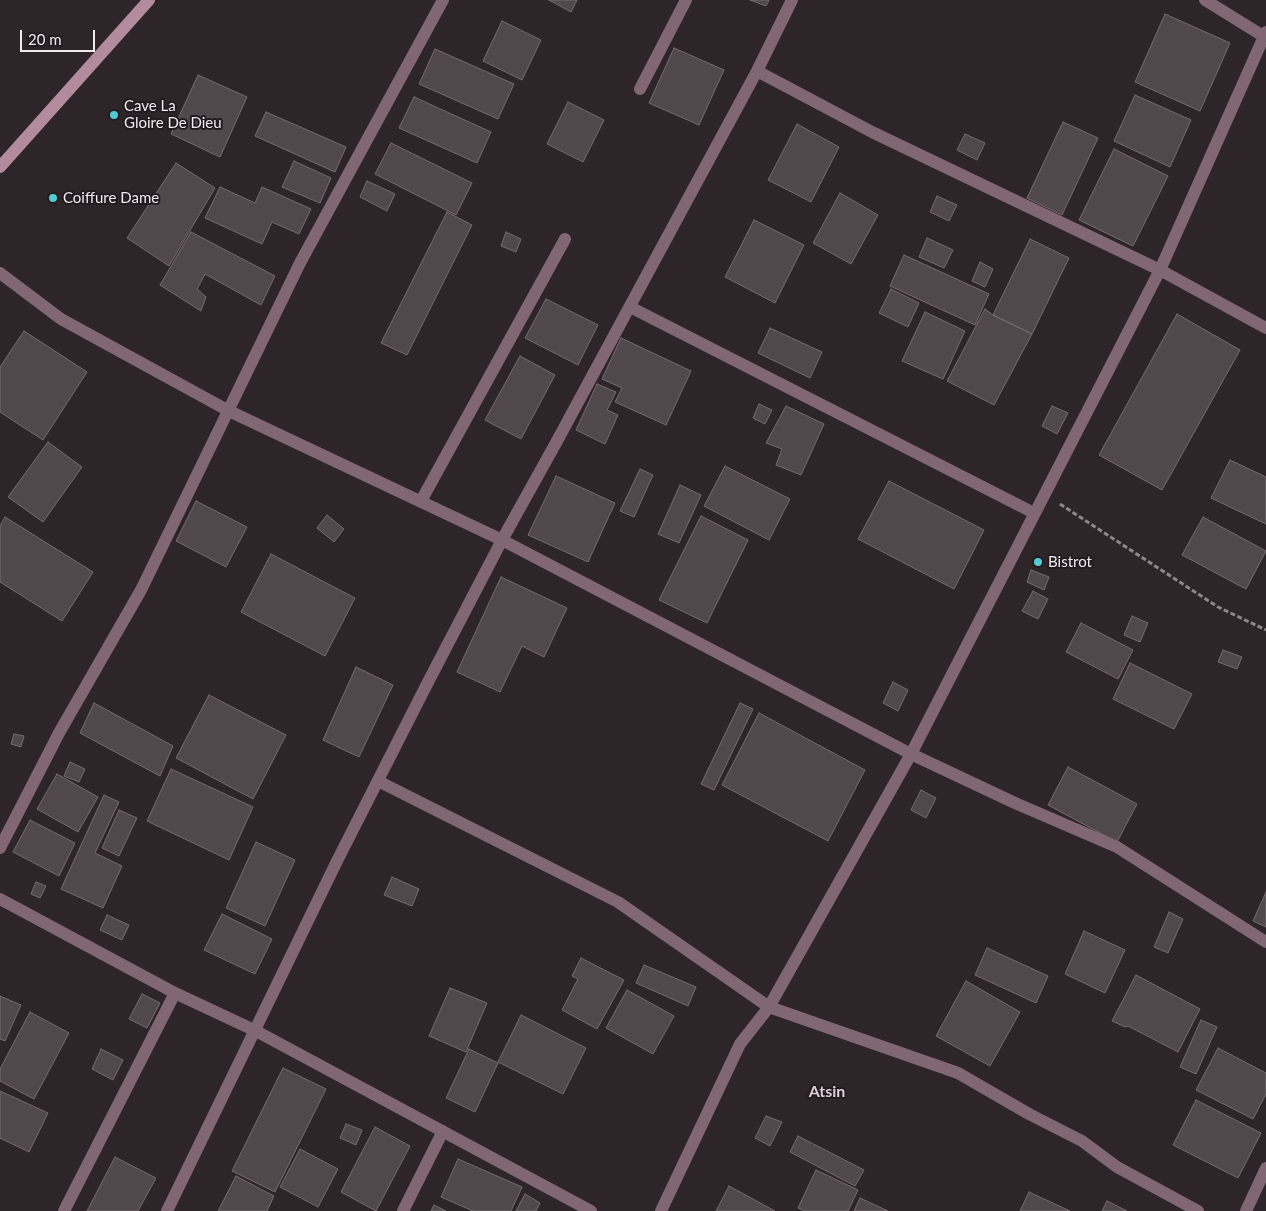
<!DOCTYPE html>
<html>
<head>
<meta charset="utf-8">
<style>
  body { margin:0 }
  #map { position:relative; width:1266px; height:1211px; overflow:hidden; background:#2d2528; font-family:Lato,sans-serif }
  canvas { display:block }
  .scale { position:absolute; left:20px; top:30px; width:75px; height:22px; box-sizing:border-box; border:2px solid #f0eaec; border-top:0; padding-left:6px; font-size:15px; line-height:18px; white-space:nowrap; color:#f0eaec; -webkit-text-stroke:4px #231b1f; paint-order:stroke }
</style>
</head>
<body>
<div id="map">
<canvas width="1266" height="1211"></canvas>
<div class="scale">20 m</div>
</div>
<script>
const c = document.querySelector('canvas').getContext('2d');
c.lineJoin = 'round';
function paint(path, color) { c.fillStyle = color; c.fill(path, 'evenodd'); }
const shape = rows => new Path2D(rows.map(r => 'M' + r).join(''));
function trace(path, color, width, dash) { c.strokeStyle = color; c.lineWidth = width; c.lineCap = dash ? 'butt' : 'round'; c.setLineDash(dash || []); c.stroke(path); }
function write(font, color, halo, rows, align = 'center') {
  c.font = font + ' Lato,sans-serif'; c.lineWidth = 4; c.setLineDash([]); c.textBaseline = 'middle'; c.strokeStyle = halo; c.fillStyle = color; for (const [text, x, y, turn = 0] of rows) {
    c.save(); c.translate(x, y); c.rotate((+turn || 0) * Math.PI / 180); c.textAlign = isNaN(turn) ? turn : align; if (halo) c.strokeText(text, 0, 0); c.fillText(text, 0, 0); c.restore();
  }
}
const building = shape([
  [549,0,577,0,571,12,549,0],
  [750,0,769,0,766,6,750,0],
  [1165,14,1230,43,1200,111,1135,82,1165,14],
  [502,21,541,40,522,80,483,61,502,21],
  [674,48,724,70,699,125,649,103,674,48],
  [435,49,514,84,498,119,419,84,435,49],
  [198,75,247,97,220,157,171,134,198,75],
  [1135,95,1191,120,1170,167,1114,141,1135,95],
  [414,97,491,132,477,163,399,128,414,97],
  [568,102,604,120,583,162,547,144,568,102],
  [266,112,346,147,335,172,255,136,266,112],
  [1063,122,1098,138,1062,215,1027,198,1063,122],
  [797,124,839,147,811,202,768,180,797,124],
  [965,134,985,143,977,160,957,150,965,134],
  [391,143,472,183,456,215,375,174,391,143],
  [1114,149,1168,176,1133,246,1079,220,1114,149],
  [294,161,331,178,320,203,282,187,294,161],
  [176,163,215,188,169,266,127,238,176,163],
  [367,181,395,194,387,211,360,197,367,181],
  [220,187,255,203,262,187,311,209,299,234,272,222,262,244,205,218,220,187],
  [840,193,878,215,851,264,813,243,840,193],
  [937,196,957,205,949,221,930,212,937,196],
  [447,212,472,225,407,355,381,343,447,212],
  [754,220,804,245,775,303,725,277,754,220],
  [191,232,275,276,261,305,205,274,197,289,206,297,201,311,160,285,191,232],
  [506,232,521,239,516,252,501,246,506,232],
  [927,238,953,250,944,268,919,257,927,238],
  [1030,239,1069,258,1032,334,993,315,1030,239],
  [904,255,989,294,975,325,890,286,904,255],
  [980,262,993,269,985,287,972,281,980,262],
  [891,289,919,303,908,327,879,313,891,289],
  [546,299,598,325,578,365,525,338,546,299],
  [985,309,993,315,1032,334,994,405,947,381,985,309],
  [925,312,965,331,943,379,902,361,925,312],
  [1177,314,1240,350,1162,490,1099,455,1177,314],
  [770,328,822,352,810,378,758,353,770,328],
  [24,331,87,372,43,440,0,412,0,367,24,331],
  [621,338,691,371,666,425,615,402,622,388,602,379,621,338],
  [520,356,555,375,521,439,485,420,520,356],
  [597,384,616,392,607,410,618,415,605,444,576,430,597,384],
  [759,404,772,410,765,424,753,418,759,404],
  [786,406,824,424,801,475,776,465,782,449,766,443,786,406],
  [1052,406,1068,413,1057,434,1042,426,1052,406],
  [48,442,82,467,43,522,8,497,48,442],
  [1230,460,1266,477,1266,524,1211,498,1230,460],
  [725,466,790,499,769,540,704,506,725,466],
  [640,469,653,475,634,517,620,511,640,469],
  [556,476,615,503,588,562,528,535,556,476],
  [889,481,984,530,954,589,858,539,889,481],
  [680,485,701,495,679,543,658,534,680,485],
  [196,501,247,527,226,567,176,541,196,501],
  [327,515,344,529,334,542,317,528,327,515],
  [701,516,748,540,707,623,659,600,701,516],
  [5,517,93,572,62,621,0,582,0,526,5,517],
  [1203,517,1266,551,1246,589,1182,555,1203,517],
  [271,554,355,598,325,656,241,612,271,554],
  [1031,570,1049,577,1044,590,1027,582,1031,570],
  [501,577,567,608,544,657,522,646,500,692,457,672,501,577],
  [1033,591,1048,599,1038,619,1022,611,1033,591],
  [1132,616,1148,623,1140,642,1124,635,1132,616],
  [1081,623,1133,650,1118,679,1066,652,1081,623],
  [1223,650,1242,657,1237,669,1218,662,1223,650],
  [1130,663,1192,694,1174,729,1113,699,1130,663],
  [356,667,393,685,359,757,323,740,356,667],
  [893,682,908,690,898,711,883,703,893,682],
  [209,695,286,735,253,799,176,758,209,695],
  [94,703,173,746,160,776,80,733,94,703],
  [740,703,753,709,714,790,701,784,740,703],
  [759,713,865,770,828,841,722,785,759,713],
  [14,734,24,736,21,747,11,744,14,734],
  [70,762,85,769,79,782,64,776,70,762],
  [1068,767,1137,804,1117,842,1048,805,1068,767],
  [171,769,253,807,229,860,147,821,171,769],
  [57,774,98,797,78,832,37,809,57,774],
  [921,790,936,798,926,818,911,810,921,790],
  [104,795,119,802,95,853,122,866,103,908,61,889,104,795],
  [119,810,137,818,119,856,102,848,119,810],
  [30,820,75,843,59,876,13,852,30,820],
  [256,842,295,860,265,926,226,908,256,842],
  [392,877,419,889,412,906,384,895,392,877],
  [36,882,46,886,40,898,31,894,36,882],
  [1266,892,1266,927,1253,921,1266,892],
  [1169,912,1183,919,1168,953,1154,947,1169,912],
  [222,914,272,939,255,974,204,950,222,914],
  [107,915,129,925,122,940,100,930,107,915],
  [1084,931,1125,950,1105,993,1065,974,1084,931],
  [987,948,1048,976,1036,1003,975,975,987,948],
  [581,958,624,980,597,1029,562,1010,578,979,572,976,581,958],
  [644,965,696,987,688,1006,636,983,644,965],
  [1136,975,1200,1009,1178,1052,1128,1026,1125,1027,1112,1021,1136,975],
  [966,981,1020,1012,990,1066,936,1036,966,981],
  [450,988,487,1003,466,1052,429,1036,450,988],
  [627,990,674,1016,653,1054,606,1028,627,990],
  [142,994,160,1003,147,1028,129,1019,142,994],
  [0,996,21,1005,5,1041,0,1039,0,996],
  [30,1012,69,1033,34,1099,0,1081,0,1069,30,1012],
  [521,1015,586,1048,563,1094,498,1062,521,1015],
  [1201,1020,1217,1027,1196,1074,1180,1067,1201,1020],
  [1218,1048,1266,1073,1266,1094,1253,1119,1196,1090,1218,1048],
  [101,1049,123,1060,113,1080,92,1069,101,1049],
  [469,1049,498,1063,475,1112,446,1098,469,1049],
  [283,1068,326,1089,275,1192,232,1171,283,1068],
  [0,1091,48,1113,29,1152,0,1138,0,1091],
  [1196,1100,1261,1133,1238,1178,1173,1145,1196,1100],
  [766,1116,782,1122,770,1146,755,1138,766,1116],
  [346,1124,362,1130,356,1145,340,1138,346,1124],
  [375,1127,410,1146,376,1211,341,1192,375,1127],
  [798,1136,864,1170,855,1186,790,1152,798,1136],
  [300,1149,338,1169,318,1207,280,1187,300,1149],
  [115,1157,156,1178,138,1211,87,1211,115,1157],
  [458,1159,522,1187,511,1211,473,1211,441,1197,458,1159],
  [816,1170,858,1190,848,1211,805,1211,798,1208,816,1170],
  [236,1176,274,1196,267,1211,218,1211,236,1176],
  [729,1186,775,1211,716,1211,729,1186],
  [1029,1192,1070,1211,1020,1211,1029,1192],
  [525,1194,540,1203,536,1211,516,1211,525,1194],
  [860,1198,888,1211,854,1211,860,1198],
  [1107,1201,1127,1211,1102,1211,1107,1201],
  [434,1205,446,1211,431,1211,434,1205]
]);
const path = shape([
  [1060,504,1218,607,1266,630]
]);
const street = shape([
  [1205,0,1263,36],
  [757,71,872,132,1160,270,1266,328],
  [640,89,686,0],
  [0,273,61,319,229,411,502,540,911,754,1015,803,1117,847,1266,942],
  [630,307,1034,513],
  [421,501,565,239],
  [378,781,618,902,769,1007,958,1073,1029,1114,1082,1141,1117,1167,1198,1211],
  [0,848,59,733,141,590,300,263,443,0],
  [0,899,175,993,256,1031,591,1211],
  [64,1211,175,993],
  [167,1211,337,861,426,686,502,540,557,441,757,71,792,0],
  [403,1211,443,1131],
  [661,1211,740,1044,769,1007,911,754,1160,270,1266,32],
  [1246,1211,1266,1168]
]);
const secondary = shape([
  [0,167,149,0]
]);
const markers = [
  [114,115,5,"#51ccd4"],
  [53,198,5,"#51ccd4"],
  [1038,562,5,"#51ccd4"]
];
const poiNames = [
  ["Cave La",124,106],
  ["Gloire De Dieu",124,123],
  ["Coiffure Dame",63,198],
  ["Bistrot",1048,562]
];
const neighbourhoodNames = [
  ["Atsin",827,1092]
];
paint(building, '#51484c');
trace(building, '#766c70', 1);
trace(path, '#8e878a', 3, [5, 2.5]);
trace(street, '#806772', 12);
trace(secondary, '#b28b9c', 12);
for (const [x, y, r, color] of markers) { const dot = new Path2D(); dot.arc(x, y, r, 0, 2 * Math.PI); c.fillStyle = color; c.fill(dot); trace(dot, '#231b1f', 2); }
write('15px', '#f0eaec', '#231b1f', poiNames, 'left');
write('bold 16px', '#dbd0d5', '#231b1f', neighbourhoodNames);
</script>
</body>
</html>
